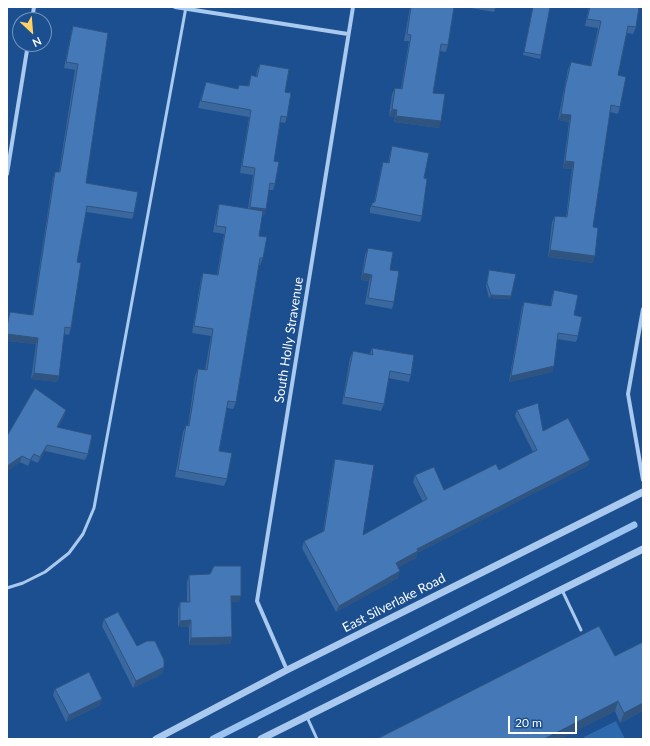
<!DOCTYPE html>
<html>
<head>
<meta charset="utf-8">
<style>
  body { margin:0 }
  #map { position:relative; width:650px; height:746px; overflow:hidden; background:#1b4f8f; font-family:Lato,sans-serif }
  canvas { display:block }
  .frame { position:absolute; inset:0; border:8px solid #fff; pointer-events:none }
  .north { position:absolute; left:12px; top:12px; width:40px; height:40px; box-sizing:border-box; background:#1b4f8f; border:1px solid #7695bc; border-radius:50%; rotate:154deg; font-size:11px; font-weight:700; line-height:16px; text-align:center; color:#fff }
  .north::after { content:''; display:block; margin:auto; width:14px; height:18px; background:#ffd166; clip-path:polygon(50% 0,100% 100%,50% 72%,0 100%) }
  .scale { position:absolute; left:508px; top:716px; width:69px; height:18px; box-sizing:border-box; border:2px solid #fff; border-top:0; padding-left:5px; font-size:12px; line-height:14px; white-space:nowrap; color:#fff; -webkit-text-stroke:3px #1b4f8f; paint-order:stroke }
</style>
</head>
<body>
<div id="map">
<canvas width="650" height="746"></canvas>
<div class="frame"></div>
<div class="north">N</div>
<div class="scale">20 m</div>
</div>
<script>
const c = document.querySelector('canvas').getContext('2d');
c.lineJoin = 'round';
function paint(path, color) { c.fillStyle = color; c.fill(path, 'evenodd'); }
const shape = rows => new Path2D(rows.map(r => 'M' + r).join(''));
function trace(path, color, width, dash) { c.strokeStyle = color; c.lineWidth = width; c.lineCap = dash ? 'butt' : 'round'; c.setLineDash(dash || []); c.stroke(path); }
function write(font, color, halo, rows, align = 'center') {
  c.font = font + ' Lato,sans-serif'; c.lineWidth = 3; c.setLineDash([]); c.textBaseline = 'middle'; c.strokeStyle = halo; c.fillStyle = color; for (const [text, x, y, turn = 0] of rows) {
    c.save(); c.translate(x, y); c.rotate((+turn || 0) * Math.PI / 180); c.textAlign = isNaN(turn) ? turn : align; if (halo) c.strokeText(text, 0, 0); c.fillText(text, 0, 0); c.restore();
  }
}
const green = shape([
  [616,721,625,739,585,739,584,737]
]);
const stream = shape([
  [213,739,634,525]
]);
const service = shape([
  [7,588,23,583,45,572,69,553,83,534,94,508,186,7],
  [562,590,581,630],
  [307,717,317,739]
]);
const minor = shape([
  [175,7,348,34],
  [32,20,34,7],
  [7,174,28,44],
  [643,309,628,394,643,480],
  [287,670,257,601,353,7]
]);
const tertiary = shape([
  [156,739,287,670,643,492],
  [261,739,643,549]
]);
const wall = shape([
  [410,7,454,7,448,45,446,52,440,51,433,93,439,128,394,122,395,117,389,116,392,94,395,88,401,89,409,41,404,41],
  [465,7,496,7,494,12],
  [533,7,550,7,541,55,540,59,523,55],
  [589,7,639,7,636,27,633,34,627,33,618,75,620,107,618,114,610,112,593,227,593,263,548,257,552,222,555,216,566,217,572,169,563,168,569,122,558,120,563,94,568,69,571,62,590,66,598,28,585,26],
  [73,26,108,33,86,183,134,213,132,219,86,212,77,262,71,328,69,335,64,334,59,376,57,382,31,379,36,344,7,341,7,323,10,312,32,315,53,178,55,172,59,172,75,70,64,68,71,33],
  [260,64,285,92,287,117,285,123,280,122,274,161,275,184,273,190,269,190,266,209,264,215,262,215,259,236,263,258,260,265,259,265,236,402,233,409,227,408,219,451,227,479,224,486,175,477,183,432,186,425,188,426,195,376,198,369,205,370,211,336,192,333,201,279,203,273,217,275,224,234,213,232,217,211,219,204,248,209,253,175,240,173,249,117,198,108,206,82,237,89,239,85,248,86,251,75,256,77,257,70],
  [392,146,424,178,422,216,420,222,370,213,370,209,372,203,374,202,381,169,383,162,388,163,390,153],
  [368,248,390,270,394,302,392,309,365,304,369,281,361,280,365,255],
  [489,270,510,299,489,298,486,286,488,274],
  [554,290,574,315,578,336,576,342,557,339,552,372,509,382,522,307,524,302,550,306,552,296],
  [372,348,411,375,409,382,388,378,384,404,381,411,342,404,350,358,353,351,370,354],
  [66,410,64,417,58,427,88,454,85,460,45,451,38,463,31,460,28,466,20,462,7,471],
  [517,410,543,431,590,460,587,466,417,553,416,558,398,567,398,578,336,612,302,548,304,541,323,532,333,466,335,459,363,535,423,502,413,482,415,475,444,490,499,470,533,452,515,416],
  [189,575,239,602,231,602,232,637,230,644,189,645,189,627,178,627,178,609,180,602,187,602,187,582],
  [104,619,137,646,164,667,162,674,133,688,102,626],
  [643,642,643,711,620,723,615,711,560,739,377,739,615,656],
  [55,689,100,705,66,722,53,695]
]);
const shadedWall = shape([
  [392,109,397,110,395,117,389,116],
  [561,114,571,115,569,122,558,120],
  [396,116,441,121,439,128,394,122],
  [565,161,574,162,572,169,563,168],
  [250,207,266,209,264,215,248,213],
  [550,250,595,256,593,263,548,257],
  [363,273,372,275,369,281,361,280],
  [491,295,511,296,510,299,489,298],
  [7,334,38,338,36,344,7,341],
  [554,366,552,372,509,382,511,376],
  [34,373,59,376,57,382,31,379],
  [66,410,64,417,55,433,57,427],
  [47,445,45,451,38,463,40,457],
  [34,454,28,466,30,460],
  [22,456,20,462,7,471,7,466],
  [590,460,587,466,417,553,416,558,394,570,396,563,417,549],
  [400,571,398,578,336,612,339,606],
  [231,596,241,596,239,602,229,602],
  [191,620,189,627,178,627,180,621],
  [232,637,230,644,189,645,191,638],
  [164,667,162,674,133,688,136,681],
  [102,699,100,705,66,722,69,715],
  [618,701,615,711,560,739,544,739],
  [643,703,643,711,620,723,624,713]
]);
const building = shape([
  [411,7,454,7,448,45,441,44,433,93,445,94,441,121,396,116,397,110,392,109,395,88,402,89,411,35,407,34,411,7],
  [533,7,550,7,541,55,524,52,533,7],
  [590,7,639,7,636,27,628,26,618,75,626,77,620,107,611,105,593,227,598,228,595,256,550,250,555,216,567,217,574,162,565,161,571,115,561,114,565,88,571,62,591,66,601,21,587,19,590,7],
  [73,26,108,33,86,183,138,192,134,213,87,206,77,262,81,263,71,328,65,327,59,376,34,373,38,338,7,334,7,326,10,312,33,315,55,172,60,172,78,64,66,62,73,26],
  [260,64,289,69,285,92,291,93,287,117,281,116,274,161,279,162,275,184,270,183,266,209,250,207,255,168,242,166,251,110,201,101,206,82,238,89,239,85,249,86,251,75,257,77,260,64],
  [392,146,429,153,424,178,427,179,422,216,372,206,372,203,375,202,383,162,389,163,392,146],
  [219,204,263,211,259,236,267,237,263,258,260,258,236,402,228,401,219,451,232,453,227,479,178,470,186,425,189,426,198,369,207,370,213,329,194,326,203,273,218,275,226,227,216,226,219,204],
  [368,248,393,252,390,270,399,271,394,302,368,298,372,275,363,273,368,248],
  [489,270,516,274,511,296,491,295,487,283,489,270],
  [554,290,578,295,574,315,582,317,578,336,558,333,554,366,511,376,524,302,551,306,554,290],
  [372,348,414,355,411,375,390,371,384,404,344,397,353,351,373,355,372,348],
  [35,388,66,410,57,427,92,435,88,454,47,445,40,457,34,454,30,460,22,456,7,466,7,436,35,388],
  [538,403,543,431,568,418,590,460,417,549,418,551,396,563,400,571,339,606,304,541,324,531,335,459,374,465,363,535,427,499,415,475,434,467,444,490,496,464,499,470,537,450,517,410,538,403],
  [214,566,241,566,241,596,231,596,232,637,191,638,191,620,180,621,180,602,190,602,189,575,210,574,214,566],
  [118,612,137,646,147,641,155,641,164,660,164,667,136,681,104,619,118,612],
  [599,626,615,656,643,642,643,703,624,713,618,701,544,739,377,739,599,626],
  [89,672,102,699,69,715,55,689,89,672]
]);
const streetNames = [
  ["South Holly Stravenue",289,340,-81],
  ["East Silverlake Road",394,603,-27]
];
paint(green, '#2e69ad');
trace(stream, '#9cc4f0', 7);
trace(service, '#a9c9ee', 3);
trace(minor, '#a9c9ee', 4);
trace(tertiary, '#a9c9ee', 7);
paint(wall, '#3a679d');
paint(shadedWall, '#305480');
paint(building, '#4478b7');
trace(building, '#305480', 1);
write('13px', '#fff', '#1b4f8f', streetNames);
</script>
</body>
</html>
